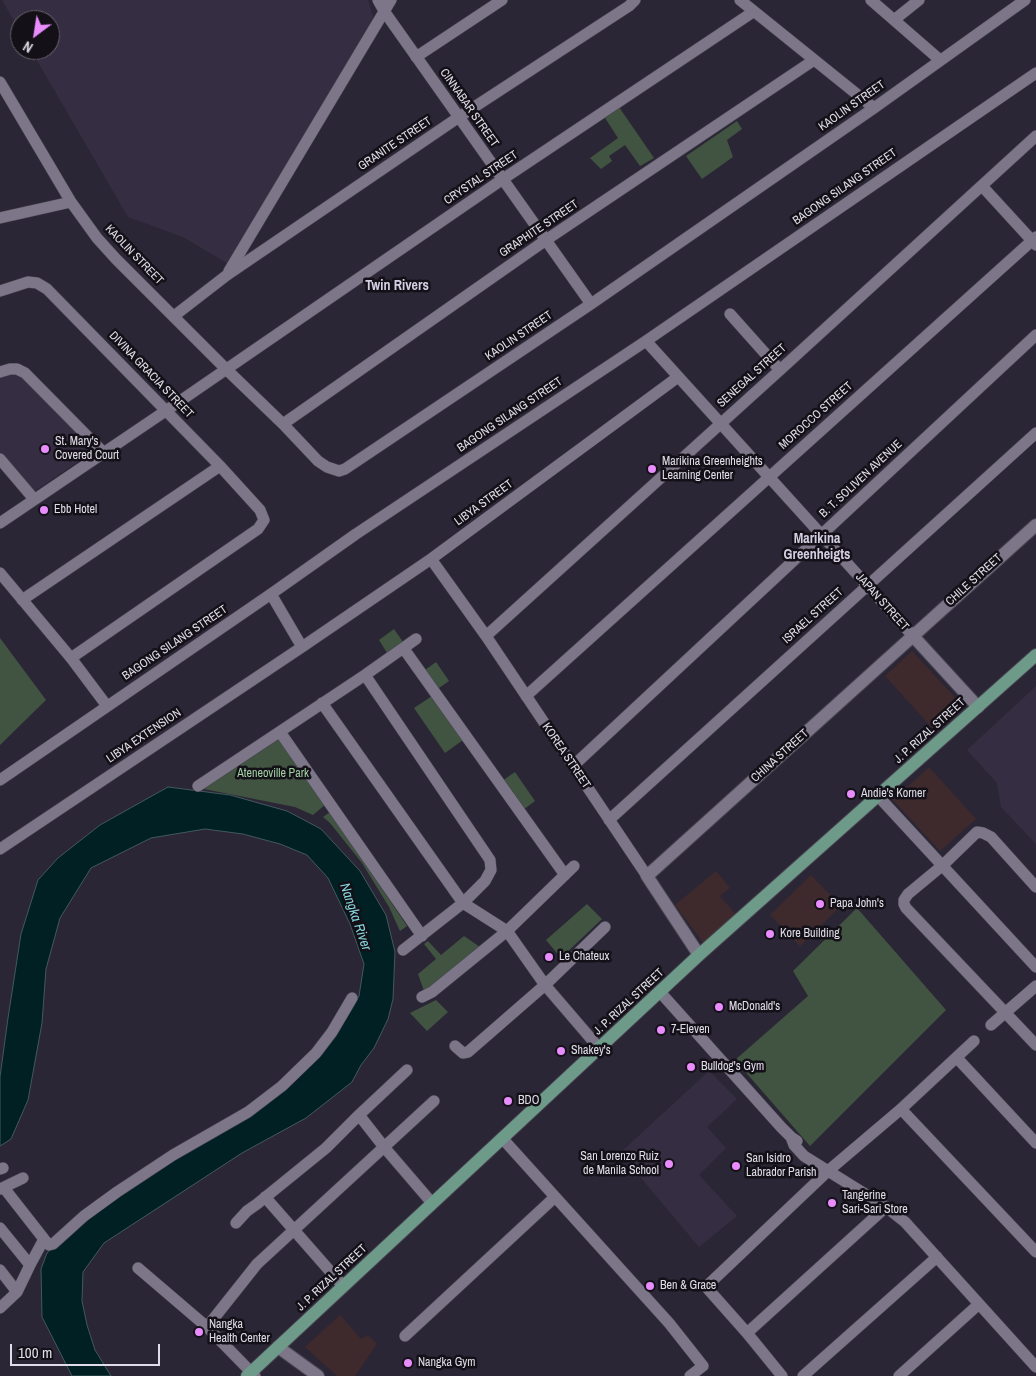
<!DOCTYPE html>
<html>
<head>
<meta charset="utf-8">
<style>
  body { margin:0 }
  #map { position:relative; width:1036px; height:1376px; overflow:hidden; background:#2b2635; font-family:"Archivo Narrow",sans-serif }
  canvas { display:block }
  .north { position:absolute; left:10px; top:10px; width:50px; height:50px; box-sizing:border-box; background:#131017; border:1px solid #65626b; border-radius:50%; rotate:211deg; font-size:14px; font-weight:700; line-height:20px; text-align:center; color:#e0dde8 }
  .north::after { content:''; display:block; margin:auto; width:18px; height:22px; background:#e98dfe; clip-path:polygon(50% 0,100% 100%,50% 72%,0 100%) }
  .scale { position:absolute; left:10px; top:1344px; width:150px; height:22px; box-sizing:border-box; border:2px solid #e0dde8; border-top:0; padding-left:6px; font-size:15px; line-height:18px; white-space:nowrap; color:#e0dde8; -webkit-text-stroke:4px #131017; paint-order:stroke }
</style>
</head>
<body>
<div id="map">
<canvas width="1036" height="1376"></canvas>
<div class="north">N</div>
<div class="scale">100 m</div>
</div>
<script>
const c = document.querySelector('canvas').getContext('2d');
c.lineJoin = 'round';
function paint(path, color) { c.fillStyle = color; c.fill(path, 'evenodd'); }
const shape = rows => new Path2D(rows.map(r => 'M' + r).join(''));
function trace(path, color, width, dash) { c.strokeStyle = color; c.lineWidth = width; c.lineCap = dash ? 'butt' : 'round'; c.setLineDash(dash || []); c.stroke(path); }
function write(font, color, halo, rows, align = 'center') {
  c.font = font + ' "Archivo Narrow",sans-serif'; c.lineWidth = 5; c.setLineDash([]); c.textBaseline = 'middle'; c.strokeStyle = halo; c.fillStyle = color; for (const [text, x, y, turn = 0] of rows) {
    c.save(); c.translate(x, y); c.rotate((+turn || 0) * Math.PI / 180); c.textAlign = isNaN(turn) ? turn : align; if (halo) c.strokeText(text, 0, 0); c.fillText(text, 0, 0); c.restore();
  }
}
const commercial = shape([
  [912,651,964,707,936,732,885,676],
  [929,767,976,819,940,851,893,800],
  [716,871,730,888,720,896,738,917,705,945,675,905],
  [811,875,841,906,800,946,770,915],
  [340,1315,361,1339,368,1335,377,1344,355,1376,337,1376,305,1347]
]);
const built = shape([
  [2,0,368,0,373,16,366,43,230,265,183,237,128,217,31,50,50,50,50,20,20,20,20,31],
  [21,369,97,449,33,492,0,453,0,376],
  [1036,686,1036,844,1001,807,997,783,967,750],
  [709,1071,737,1099,707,1127,726,1148,699,1175,737,1216,699,1247,620,1153]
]);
const green = shape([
  [619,107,654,158,640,166,625,145,609,156,612,161,601,169,590,158,618,138,605,118],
  [737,121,742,129,727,140,733,157,702,179,686,156],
  [394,629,403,642,387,653,379,640],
  [0,638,46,700,0,745],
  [436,662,449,681,439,688,425,670],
  [432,696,463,740,445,753,414,708],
  [280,738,326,804,313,815,295,807,199,788],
  [515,772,535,801,523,810,502,781],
  [330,812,407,926,400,931,389,907,362,863,330,823,323,817],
  [587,904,602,919,561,958,546,940],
  [857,908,946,1010,810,1146,735,1060,808,996,793,971],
  [464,936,480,947,431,989,424,991,418,974,436,959,424,944,428,941,441,955],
  [436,1000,448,1012,427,1031,410,1013]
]);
const water = shape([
  [168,787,230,795,287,811,321,829,360,871,386,915,395,952,393,999,388,1019,374,1048,361,1065,352,1082,306,1118,242,1153,104,1243,83,1272,82,1301,87,1325,95,1350,111,1376,72,1376,42,1317,41,1269,47,1253,85,1218,148,1168,267,1103,346,1019,359,996,364,964,350,924,328,878,307,855,280,844,243,834,205,829,151,838,91,868,60,918,46,969,42,1023,28,1100,11,1139,0,1146,0,1077,8,1018,21,934,38,880,58,858,100,825,168,787]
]);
const minor = shape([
  [378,0,384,11,591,304],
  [740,0,874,108],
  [871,0,940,60],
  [894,20,919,0],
  [416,57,502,0],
  [0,82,71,202,97,238,116,259,226,369,283,424,318,461,327,467,339,471,345,469,591,304,874,108,1025,0],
  [982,186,1036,245],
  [0,218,71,202],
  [229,271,391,0],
  [0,291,28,282,37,283,47,289,220,466,260,510,264,520,258,529,71,658],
  [730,314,780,370],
  [174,316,227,275,459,117,629,6,635,0],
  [646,341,913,636],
  [0,372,10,369,17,369,25,373,104,453],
  [283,424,546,240,814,60],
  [0,459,34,499],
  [0,523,167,410,503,179,753,12],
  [431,559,486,636,647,876],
  [0,573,71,658,107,706],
  [271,594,302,647],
  [22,600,220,466],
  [486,636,780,370,1036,136],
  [404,649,565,875],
  [365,675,490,860,491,870,485,881,463,903,403,950],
  [526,696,1036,237],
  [322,703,463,903,507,931,545,985,599,1048],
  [280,732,422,936],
  [573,766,1036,335],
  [0,780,271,594,356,534,646,341,1036,73],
  [198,786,365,675,416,639],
  [878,796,1036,967],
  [609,820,1036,433],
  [0,849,302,647,431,559,678,377],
  [1036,887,991,837,983,833,977,832,943,865,908,894,904,900,904,904,906,908,1036,1045],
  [660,992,781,1127,791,1137,797,1141],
  [422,997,432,992,507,931,574,866],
  [991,1025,1036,986],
  [455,1046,463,1053,468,1052,545,985,605,927],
  [957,1058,1036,1143],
  [901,1109,1036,1252],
  [359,1115,384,1147,432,1203],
  [791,1137,794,1145,804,1156,886,1207,905,1222,1036,1367],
  [502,1138,669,1323,703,1366,690,1376],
  [0,1169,3,1168],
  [4,1188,44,1239,49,1245,53,1244,84,1216,117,1192,173,1155,248,1112,282,1086,316,1053,332,1032,352,998],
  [0,1189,23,1178],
  [265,1197,343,1286],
  [236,1223,247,1211,257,1204,326,1148,359,1115,407,1070],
  [0,1228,30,1265],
  [138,1268,207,1327,255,1376],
  [0,1270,17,1292],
  [0,1308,17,1292,30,1265,44,1239],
  [207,1327,257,1264,434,1101],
  [747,1333,886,1207],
  [405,1336,555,1197],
  [782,1376,747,1333,708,1289,710,1283,828,1171,901,1109,974,1041],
  [803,1376,937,1257],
  [899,1376,979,1304]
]);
const tertiary = shape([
  [913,636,978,707],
  [699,955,647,876,1036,525],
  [278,1347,318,1376]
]);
const primary = shape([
  [247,1376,699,955,1036,655]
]);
const markers = [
  [45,449,5,"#e98dfe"],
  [652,469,5,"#e98dfe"],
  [44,510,5,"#e98dfe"],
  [851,794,5,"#e98dfe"],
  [820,904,5,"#e98dfe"],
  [770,934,5,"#e98dfe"],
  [549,957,5,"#e98dfe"],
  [719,1007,5,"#e98dfe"],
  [661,1030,5,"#e98dfe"],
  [561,1051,5,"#e98dfe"],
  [691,1067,5,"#e98dfe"],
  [508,1101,5,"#e98dfe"],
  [669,1164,5,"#e98dfe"],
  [736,1166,5,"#e98dfe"],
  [832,1203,5,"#e98dfe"],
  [650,1286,5,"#e98dfe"],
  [199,1332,5,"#e98dfe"],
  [408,1363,5,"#e98dfe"]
];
const streetNames = [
  ["KAOLIN STREET",852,106,-35],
  ["CINNABAR STREET",469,108,55],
  ["GRANITE STREET",395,144,-34],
  ["CRYSTAL STREET",481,178,-34],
  ["BAGONG SILANG STREET",845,187,-35],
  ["GRAPHITE STREET",539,229,-34],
  ["KAOLIN STREET",134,255,46],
  ["KAOLIN STREET",519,336,-34],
  ["DIVINA GRACIA STREET",151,375,46],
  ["SENEGAL STREET",752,376,-42],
  ["BAGONG SILANG STREET",510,415,-34],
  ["MOROCCO STREET",816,416,-42],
  ["B. T. SOLIVEN AVENUE",861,479,-43],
  ["LIBYA STREET",484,503,-36],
  ["CHILE STREET",974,580,-42],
  ["JAPAN STREET",882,602,48],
  ["ISRAEL STREET",813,616,-42],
  ["BAGONG SILANG STREET",175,643,-34],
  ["J. P. RIZAL STREET",930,731,-42],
  ["LIBYA EXTENSION",144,736,-34],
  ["KOREA STREET",566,756,56],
  ["CHINA STREET",780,756,-42],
  ["J. P. RIZAL STREET",629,1002,-43],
  ["J. P. RIZAL STREET",332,1278,-43]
];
const poiNames = [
  ["St. Mary's",55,442],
  ["Covered Court",55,456],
  ["Marikina Greenheights",662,462],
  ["Learning Center",662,476],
  ["Ebb Hotel",54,510],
  ["Andie's Korner",861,794],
  ["Papa John's",830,904],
  ["Kore Building",780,934],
  ["Le Chateux",559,957],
  ["McDonald's",729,1007],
  ["7-Eleven",671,1030],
  ["Shakey's",571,1051],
  ["Bulldog's Gym",701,1067],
  ["BDO",518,1101],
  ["San Lorenzo Ruiz",659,1157,"right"],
  ["de Manila School",659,1171,"right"],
  ["San Isidro",746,1159],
  ["Labrador Parish",746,1173],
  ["Tangerine",842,1196],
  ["Sari-Sari Store",842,1210],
  ["Ben & Grace",660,1286],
  ["Nangka",209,1325],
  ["Health Center",209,1339],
  ["Nangka Gym",418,1363]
];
const parkNames = [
  ["Ateneoville Park",273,774]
];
const neighbourhoodNames = [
  ["Twin Rivers",397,286],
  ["Marikina",817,539],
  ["Greenheigts",817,555]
];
const waterNames = [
  ["Nangka River",355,917,71]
];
paint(commercial, '#3e2a2c');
paint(built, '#352e43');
paint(green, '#405441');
paint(water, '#002023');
trace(water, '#43595e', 1);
trace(minor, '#494552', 12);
trace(tertiary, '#494552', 14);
trace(primary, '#494552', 14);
trace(minor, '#7c7688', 11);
trace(tertiary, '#7c7688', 12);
trace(primary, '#6e9b89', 12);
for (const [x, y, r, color] of markers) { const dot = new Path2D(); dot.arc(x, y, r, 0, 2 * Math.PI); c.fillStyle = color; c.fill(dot); trace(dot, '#131017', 2); }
write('12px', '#e0dde8', '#131017', streetNames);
write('12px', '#e0dde8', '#131017', poiNames, 'left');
write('12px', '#a2d1a4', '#131017', parkNames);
write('bold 14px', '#d5cfe3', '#131017', neighbourhoodNames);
write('italic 14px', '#86d7dd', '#131017', waterNames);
</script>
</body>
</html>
